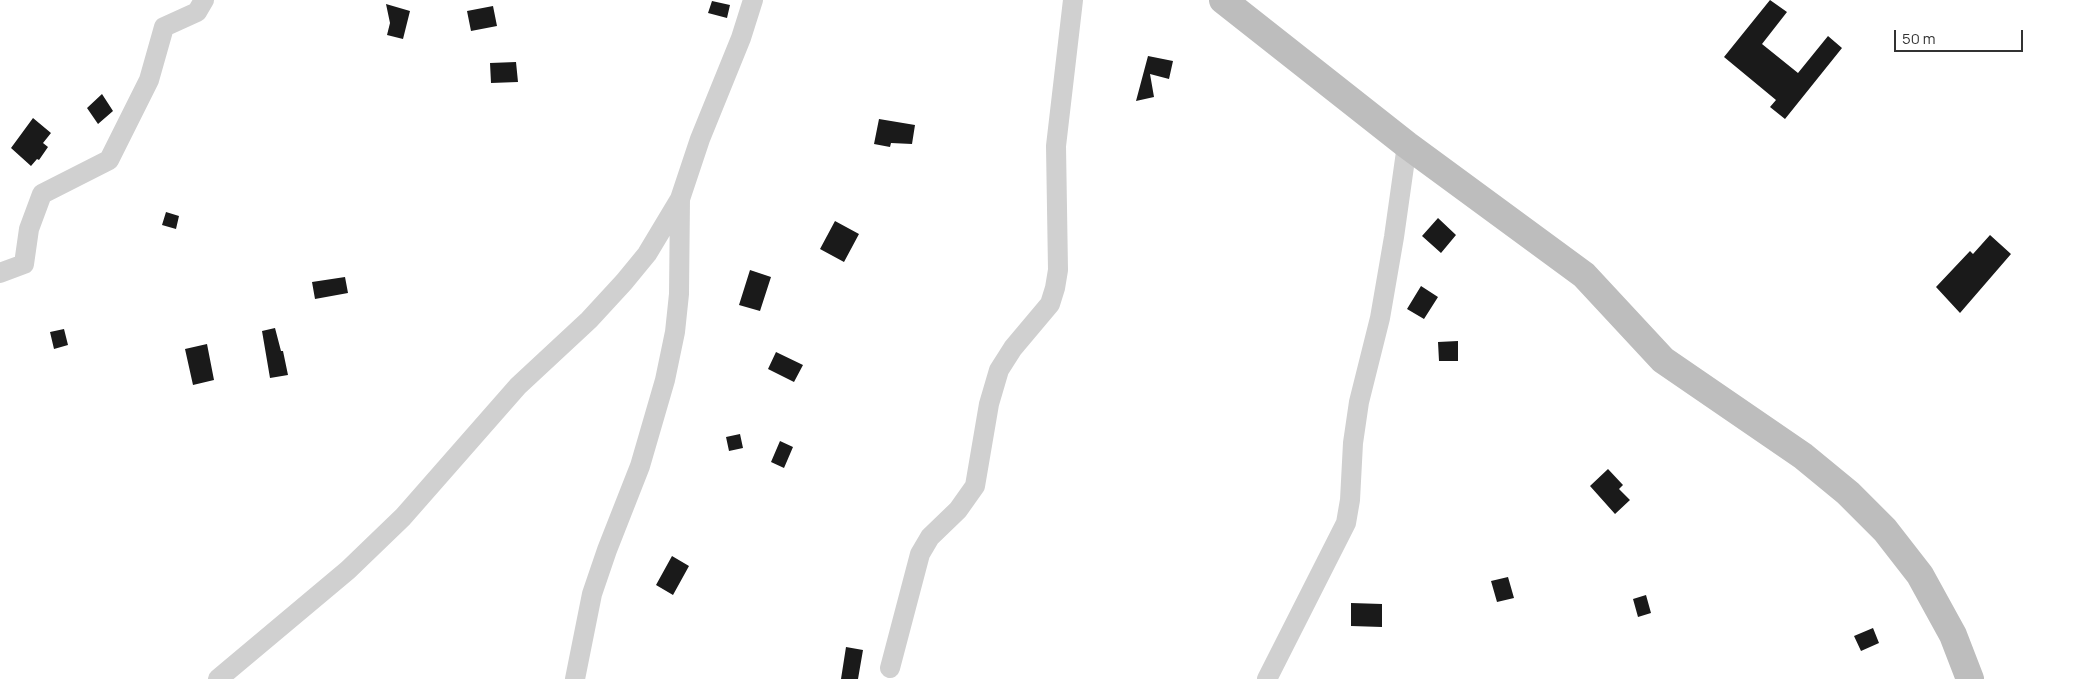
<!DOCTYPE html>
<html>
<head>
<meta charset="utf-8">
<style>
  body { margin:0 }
  #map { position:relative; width:2077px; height:679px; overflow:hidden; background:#fff; font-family:Manrope,sans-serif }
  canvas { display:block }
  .scale { position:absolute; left:1894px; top:30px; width:129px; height:22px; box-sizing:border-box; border:2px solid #333; border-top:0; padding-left:6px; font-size:15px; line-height:18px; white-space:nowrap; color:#333; -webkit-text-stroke:4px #fff; paint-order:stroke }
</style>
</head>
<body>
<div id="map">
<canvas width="2077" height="679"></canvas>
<div class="scale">50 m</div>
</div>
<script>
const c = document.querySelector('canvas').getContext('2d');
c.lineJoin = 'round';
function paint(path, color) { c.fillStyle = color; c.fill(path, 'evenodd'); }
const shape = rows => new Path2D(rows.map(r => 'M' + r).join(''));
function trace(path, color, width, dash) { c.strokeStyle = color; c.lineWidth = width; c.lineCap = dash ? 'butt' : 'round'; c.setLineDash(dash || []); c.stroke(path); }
const building = shape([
  [1770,0,1787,12,1762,44,1798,73,1828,36,1842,48,1785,119,1770,107,1776,100,1724,57],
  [712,1,730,5,727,18,708,13],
  [386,4,410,11,403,39,387,35,390,23],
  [493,6,497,26,471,31,467,11],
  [1148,56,1173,61,1169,79,1150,74,1154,97,1136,101],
  [516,62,518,82,491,83,490,63],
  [102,94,113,111,98,124,87,108],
  [33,118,51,133,43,143,48,147,39,160,37,159,31,166,11,148],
  [879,119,915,125,912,144,891,143,890,147,874,144],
  [166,212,179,216,176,229,162,225],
  [1438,218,1456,235,1441,253,1422,236],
  [835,221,859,234,844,262,820,249],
  [1990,235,2011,254,1960,313,1936,287,1970,251,1973,254],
  [750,270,771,277,760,311,739,305],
  [345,277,348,293,315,299,312,282],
  [1421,286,1438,297,1424,319,1407,309],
  [275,328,281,351,283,351,288,375,270,378,262,331],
  [64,329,68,345,54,349,50,332],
  [1458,341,1458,361,1439,361,1438,342],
  [207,344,214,380,193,385,185,349],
  [776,352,803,365,794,382,768,369],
  [740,434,743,448,729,451,726,437],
  [780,441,793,447,784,468,771,462],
  [1608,469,1623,485,1619,489,1630,500,1615,514,1590,486],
  [672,556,689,566,673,595,656,585],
  [1508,577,1514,598,1497,602,1491,581],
  [1646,595,1651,613,1638,617,1633,599],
  [1351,603,1382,604,1382,627,1351,626],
  [1873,628,1879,643,1861,651,1854,636],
  [846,647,863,650,858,679,841,679]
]);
const minor = shape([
  [0,273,24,264,29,229,42,194,109,160,149,80,164,27,197,12,204,0],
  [890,668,920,554,930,537,958,510,975,486,989,404,999,370,1013,348,1050,304,1055,288,1058,270,1056,146,1073,0],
  [218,679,348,570,403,517,518,386,589,320,624,282,647,254,680,199],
  [575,679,592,594,607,550,640,466,665,380,675,332,679,294,680,199,700,139,741,38,753,0],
  [1267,679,1346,523,1350,500,1353,443,1359,402,1380,318,1394,237,1407,145]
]);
const secondary = shape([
  [1223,0,1407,145,1584,275,1663,360,1803,456,1848,493,1885,530,1920,575,1953,635,1970,679]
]);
paint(building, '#1a1a1a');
trace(minor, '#d0d0d0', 20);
trace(secondary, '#bdbdbd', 28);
</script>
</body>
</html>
